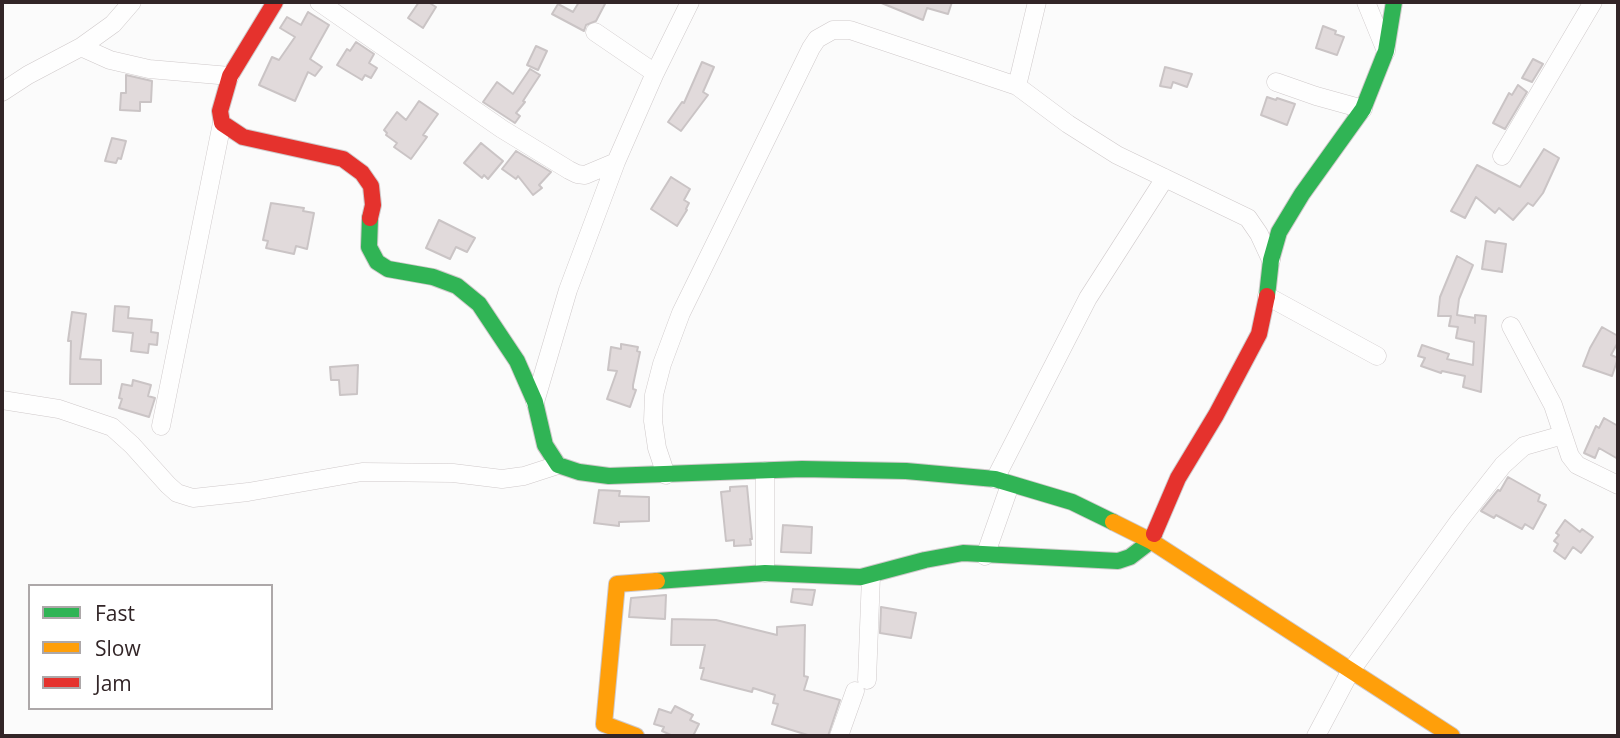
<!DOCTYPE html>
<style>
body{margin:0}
#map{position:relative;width:1620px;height:738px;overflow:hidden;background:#fbfbfb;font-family:"Open Sans",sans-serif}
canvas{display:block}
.frame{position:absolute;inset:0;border:4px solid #322527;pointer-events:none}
.legend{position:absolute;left:28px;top:584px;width:245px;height:126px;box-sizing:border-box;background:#fff;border:2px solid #ada8a9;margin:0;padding:9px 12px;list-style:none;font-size:21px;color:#322527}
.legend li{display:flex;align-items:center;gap:14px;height:35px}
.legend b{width:35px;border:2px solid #ada8a9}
</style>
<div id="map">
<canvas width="1620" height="738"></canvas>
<div class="frame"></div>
<ul class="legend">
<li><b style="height:9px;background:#30b455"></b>Fast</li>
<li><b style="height:9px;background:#ff9f0a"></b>Slow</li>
<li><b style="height:9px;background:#e5322d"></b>Jam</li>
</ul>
</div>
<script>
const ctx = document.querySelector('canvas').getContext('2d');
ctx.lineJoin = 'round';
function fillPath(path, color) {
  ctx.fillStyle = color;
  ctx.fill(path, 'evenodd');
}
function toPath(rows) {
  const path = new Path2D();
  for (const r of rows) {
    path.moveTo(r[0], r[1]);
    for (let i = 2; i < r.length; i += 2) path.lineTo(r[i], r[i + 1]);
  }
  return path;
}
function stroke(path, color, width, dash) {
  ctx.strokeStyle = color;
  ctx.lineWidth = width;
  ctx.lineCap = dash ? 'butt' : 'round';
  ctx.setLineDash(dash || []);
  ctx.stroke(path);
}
const building = toPath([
 [419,2,428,2,436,7,423,28,408,18,419,2],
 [579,2,606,2,596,21,586,25,584,31,552,14,558,4,573,12,579,2],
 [879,2,952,2,948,14,927,8,923,20,879,2],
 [308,12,329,25,310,59,322,67,315,76,308,72,295,101,259,85,272,57,279,60,295,37,280,28,287,17,301,25,308,12],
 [1323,26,1336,31,1335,34,1344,37,1337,55,1316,48,1323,26],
 [356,42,374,54,369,63,377,68,371,78,365,75,362,80,337,65,347,49,350,51,356,42],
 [536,46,547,51,538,70,527,65,536,46],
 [1533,59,1543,64,1532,82,1522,78,1533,59],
 [702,62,714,67,703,92,708,95,681,131,668,122,682,102,684,103,702,62],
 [1165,67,1192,74,1187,87,1173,82,1171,88,1160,86,1165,67],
 [530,69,540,75,523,101,525,102,516,113,520,116,515,123,483,102,497,82,513,94,530,69],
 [126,75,152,81,151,102,140,102,140,111,120,110,121,93,126,93,126,75],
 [1518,85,1527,92,1505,129,1493,123,1509,93,1512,95,1518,85],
 [1267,97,1276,100,1277,98,1295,104,1287,125,1261,115,1267,97],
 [419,101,438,114,423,135,427,137,411,159,394,147,397,143,386,135,387,133,384,130,397,112,406,120,419,101],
 [112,138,126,141,121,159,118,158,116,163,105,161,112,138],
 [481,143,503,161,488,179,484,175,482,178,464,163,481,143],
 [1544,149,1559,158,1543,193,1533,206,1528,203,1513,220,1499,208,1495,213,1476,197,1465,218,1451,211,1477,165,1520,187,1544,149],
 [516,151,551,172,539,185,542,188,533,195,518,176,516,179,502,169,516,151],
 [671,177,690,189,684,200,689,203,686,209,687,210,677,226,651,209,671,177],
 [271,203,304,208,303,211,314,213,307,249,296,246,294,254,266,248,268,241,263,240,271,203],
 [439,220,475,238,467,252,456,247,450,259,426,248,439,220],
 [1486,241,1506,244,1502,272,1482,269,1486,241],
 [1457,256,1473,265,1459,299,1457,315,1475,318,1475,323,1475,315,1486,316,1481,392,1463,387,1465,376,1442,371,1441,373,1421,366,1425,358,1418,356,1422,345,1449,354,1447,359,1473,365,1474,342,1456,338,1458,327,1449,326,1451,316,1438,316,1440,297,1457,256],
 [115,306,129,307,128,318,152,320,151,332,158,333,157,345,149,344,148,353,131,351,133,333,113,331,115,306],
 [72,312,86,314,80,359,101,360,101,384,70,384,71,341,68,341,72,312],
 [1602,327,1618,336,1618,342,1611,355,1618,358,1612,376,1583,366,1590,348,1602,327],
 [621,344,638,347,637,351,640,352,633,385,633,389,636,390,630,407,607,399,617,371,608,370,611,347,621,349,621,344],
 [358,365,357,394,340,395,339,380,331,380,330,367,358,365],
 [133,380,151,385,148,396,155,398,149,417,119,408,122,399,119,398,122,384,132,386,133,380],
 [1604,418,1618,426,1618,459,1599,448,1595,458,1584,453,1596,426,1599,428,1604,418],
 [1508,477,1540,495,1538,501,1546,505,1533,529,1525,524,1522,529,1496,515,1494,518,1481,511,1498,490,1500,491,1508,477],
 [747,486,752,539,750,539,751,545,734,546,734,540,726,541,721,492,730,491,730,487,747,486],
 [599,490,620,491,619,496,649,497,649,521,619,522,619,526,594,523,599,490],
 [1565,520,1580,532,1582,529,1593,537,1581,553,1573,547,1565,559,1554,551,1558,544,1554,541,1559,535,1556,533,1565,520],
 [783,525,812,527,811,553,781,552,783,525],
 [793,589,815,590,812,605,791,602,793,589],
 [666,595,665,619,629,617,631,598,666,595],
 [881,607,916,613,911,638,880,633,881,607],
 [672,619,716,620,777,635,777,627,805,625,804,676,808,677,804,690,840,700,828,736,811,736,772,724,778,704,773,703,775,695,753,688,752,692,701,679,704,668,700,668,705,645,671,645,672,619],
 [675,706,693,715,690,720,699,724,693,736,673,736,662,731,664,727,654,724,659,709,671,713,675,706]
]);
const street = toPath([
 [319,2,502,129,569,170,577,174,585,175,616,162],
 [1366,2,1386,51],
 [595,32,655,73],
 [81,47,110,60,149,69,230,76],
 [1276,82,1316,96,1363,109],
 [1017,86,1037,2],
 [2,92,28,75,81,47,113,24,132,2],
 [1502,156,1593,2],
 [1267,296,1377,356],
 [1511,326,1553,405,1570,456,1577,465,1618,485],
 [2,400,59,409,112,427,132,445,168,485,177,493,193,498,248,492,362,472,453,473,502,479,524,476,558,465],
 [535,402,568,290,616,162,655,73,690,2],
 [161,426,222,123],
 [666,475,657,448,653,421,654,395,662,364,681,313,811,48,817,39,833,30,850,30,1017,86,1068,124,1117,155,1248,218,1259,234,1271,260],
 [995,479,1088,298,1165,178],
 [985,556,1010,485],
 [765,573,765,471],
 [867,680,871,576],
 [839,736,855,691],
 [1316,736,1350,672,1459,521,1503,465,1524,446,1563,435]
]);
const fast = toPath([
 [370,218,369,247,377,262,388,269,433,277,457,286,479,304,517,361,535,402,545,445,558,465,579,472,609,476,802,469,906,471,995,479,1072,502,1113,522],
 [1267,296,1271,260,1279,232,1302,194,1363,109,1386,51,1394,2],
 [657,581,765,573,861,577,925,560,963,553,1118,561,1130,557,1151,541,1154,534]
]);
const slow = toPath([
 [1113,522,1151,541,1452,736],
 [636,736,604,724,617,584,657,581]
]);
const jam = toPath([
 [275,2,230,76,220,111,222,123,243,137,343,159,362,173,371,186,373,205,370,218],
 [1154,534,1178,478,1216,415,1259,334,1267,296]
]);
fillPath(building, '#e1dadb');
stroke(building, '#cac4c5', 2);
stroke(street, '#cfc9ca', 19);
stroke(fast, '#cfc9ca', 18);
stroke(slow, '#cfc9ca', 18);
stroke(jam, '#cfc9ca', 18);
stroke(street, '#fefefe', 18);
stroke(fast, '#30b455', 16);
stroke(slow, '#ff9f0a', 16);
stroke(jam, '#e5322d', 16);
</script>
